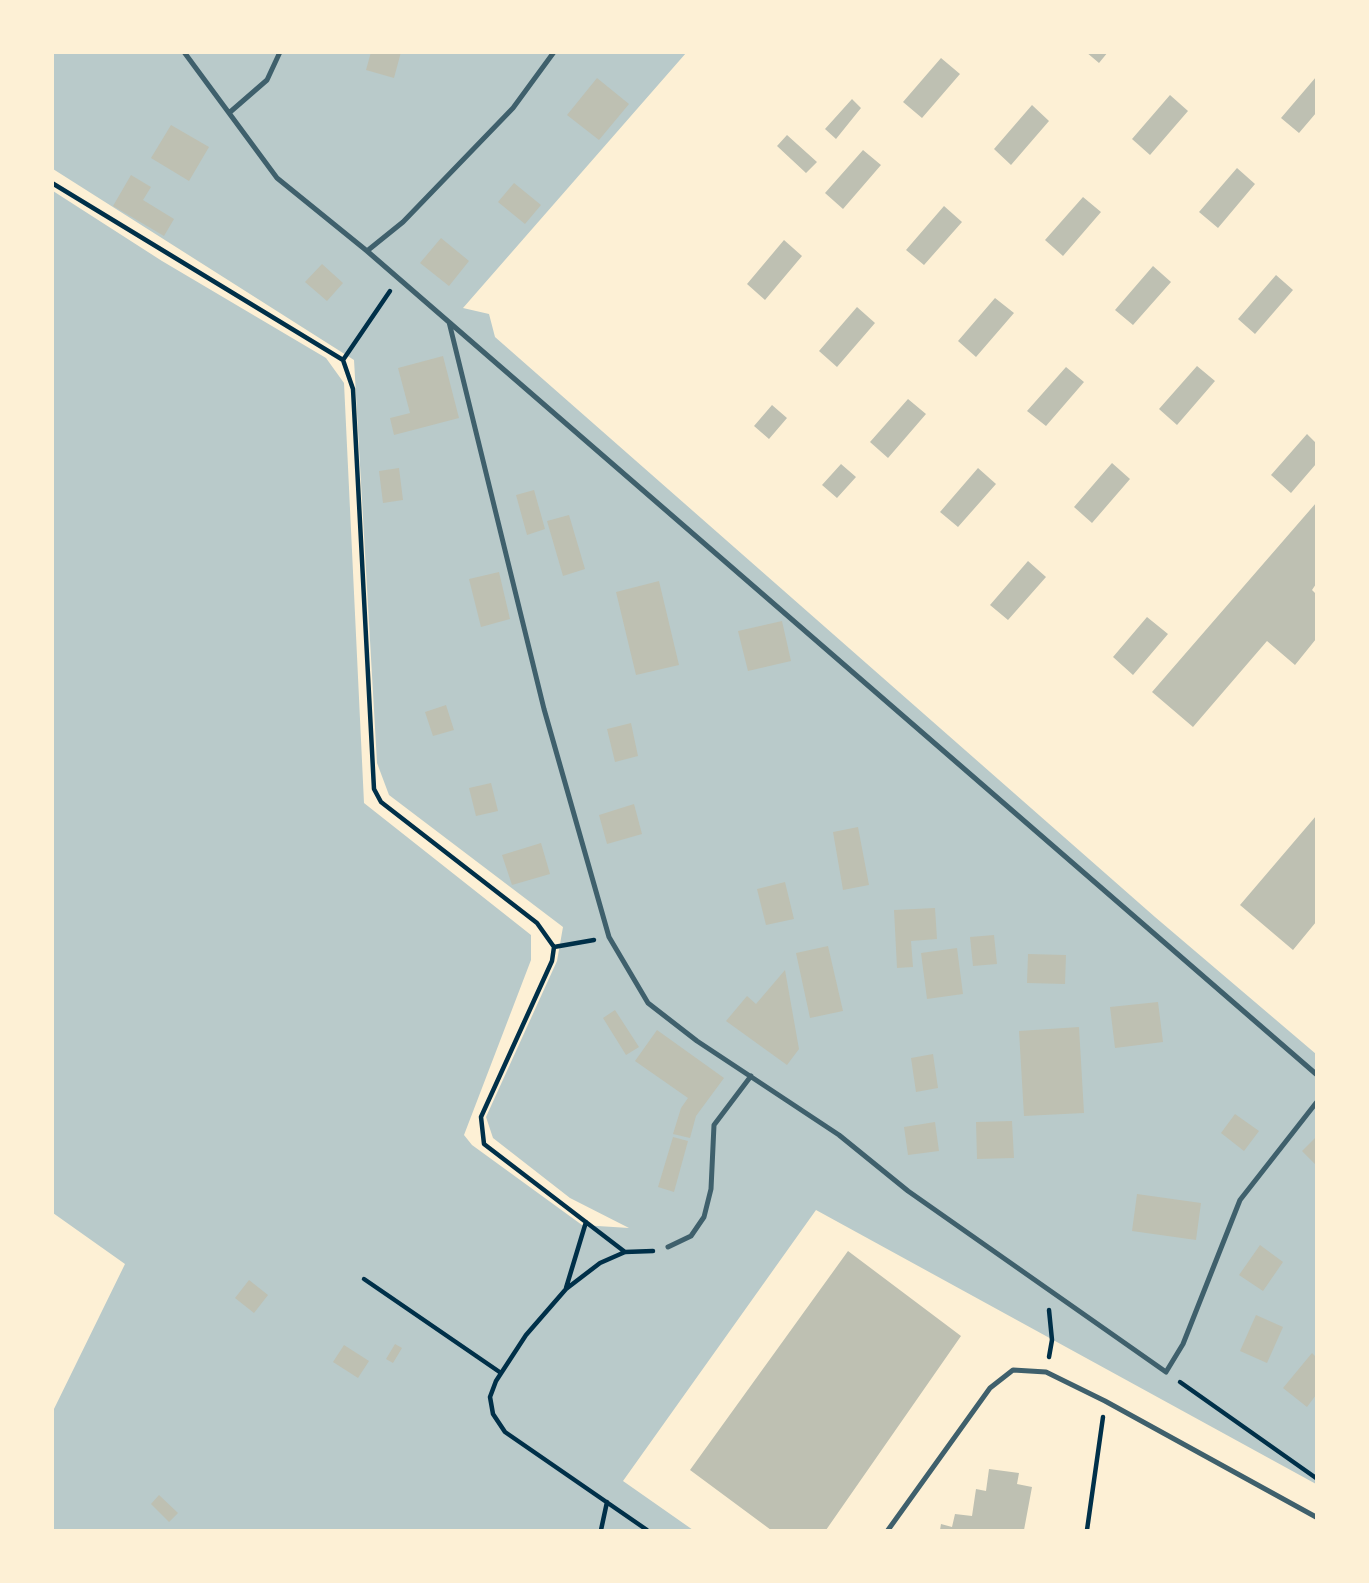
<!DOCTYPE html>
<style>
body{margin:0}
#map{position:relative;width:1369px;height:1583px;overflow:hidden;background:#fdf0d5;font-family:Mulish,sans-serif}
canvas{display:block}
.frame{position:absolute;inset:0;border:54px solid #fdf0d5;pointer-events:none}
</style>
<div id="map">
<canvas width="1369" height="1583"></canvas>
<div class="frame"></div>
</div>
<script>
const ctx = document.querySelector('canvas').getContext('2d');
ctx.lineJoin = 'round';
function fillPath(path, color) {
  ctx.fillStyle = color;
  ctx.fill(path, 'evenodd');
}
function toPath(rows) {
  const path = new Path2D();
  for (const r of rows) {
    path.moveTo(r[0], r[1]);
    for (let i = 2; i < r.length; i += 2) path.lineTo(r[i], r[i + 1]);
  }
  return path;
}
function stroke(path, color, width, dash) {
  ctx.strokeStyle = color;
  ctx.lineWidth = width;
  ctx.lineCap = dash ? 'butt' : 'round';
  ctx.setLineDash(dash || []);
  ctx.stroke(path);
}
const green = toPath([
 [53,53,686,53,463,308,489,314,495,337,1155,917,1316,1054,1316,1484,816,1210,623,1481,693,1530,53,1530,52,1413,125,1264,53,1213,53,191,162,261,326,358,344,383,364,803,531,935,531,960,464,1135,472,1145,582,1225,629,1228,570,1198,493,1138,486,1117,557,961,563,927,389,795,377,763,354,360,53,169]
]);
const building = toPath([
 [371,52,401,52,394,78,366,70],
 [1086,52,1108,52,1099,63],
 [941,58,960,74,922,118,903,102],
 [1316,77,1316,113,1299,133,1281,118],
 [597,78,629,104,599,140,567,115],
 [1170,95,1188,111,1150,155,1132,139],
 [852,99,861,108,836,139,825,129],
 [1032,105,1049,121,1011,165,994,149],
 [171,125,209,147,189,181,151,158],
 [787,135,817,162,806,173,777,146],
 [863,150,881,165,843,209,825,193],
 [1237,168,1255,184,1218,228,1199,212],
 [131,175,151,187,143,200,174,219,164,236,113,206],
 [514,183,541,205,525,224,498,202],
 [1083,197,1101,212,1063,256,1045,240],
 [944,206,962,222,924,265,906,250],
 [441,238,469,261,449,286,420,263],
 [784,240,802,256,765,300,747,284],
 [322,264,343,283,327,301,305,282],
 [1153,266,1171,282,1133,325,1115,310],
 [1276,275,1293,290,1255,334,1238,319],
 [995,298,1014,313,976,357,958,341],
 [857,307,875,323,837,367,819,351],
 [443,356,459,418,394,435,390,418,410,413,398,368],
 [1197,366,1215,381,1177,425,1159,409],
 [1066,367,1084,382,1046,426,1027,411],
 [908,399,926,414,888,458,870,442],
 [772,405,787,418,769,439,754,426],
 [1307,434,1316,443,1316,464,1291,493,1271,475],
 [1112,463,1130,479,1092,523,1074,507],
 [841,464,856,477,837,498,822,485],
 [399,468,403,500,383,503,379,471],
 [978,468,996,484,958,527,940,512],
 [534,490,545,529,527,535,516,495],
 [1316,503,1316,584,1312,590,1316,594,1316,639,1295,665,1267,641,1193,727,1152,692],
 [569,515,585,569,563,576,547,521],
 [1028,561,1046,577,1008,620,990,605],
 [499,572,510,619,481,627,469,579],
 [659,581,679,665,636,675,616,592],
 [1147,617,1168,634,1133,675,1113,657],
 [782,621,791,661,748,671,738,631],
 [446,705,454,730,433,736,425,712],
 [631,723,638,756,615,762,607,729],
 [491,783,498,811,476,816,469,788],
 [634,804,642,834,607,844,599,815],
 [1316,816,1316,922,1293,950,1240,905],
 [858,827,869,885,843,890,833,832],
 [541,843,550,874,512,885,502,855],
 [785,882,794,919,766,925,757,889],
 [935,908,937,939,911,941,913,967,897,968,894,910],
 [994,935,997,964,973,966,970,937],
 [828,946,843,1011,810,1018,796,953],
 [957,948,963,994,927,999,921,953],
 [1028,954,1066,955,1065,984,1027,983],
 [785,970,799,1049,787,1065,726,1021,747,996,756,1004],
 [1158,1002,1163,1042,1115,1048,1110,1007],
 [615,1010,639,1047,626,1055,603,1018],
 [1079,1027,1084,1113,1024,1116,1019,1031],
 [657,1030,724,1078,696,1116,690,1138,673,1134,681,1108,688,1098,635,1061],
 [933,1054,938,1088,916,1092,911,1058],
 [1235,1114,1259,1131,1244,1151,1221,1133],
 [1012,1121,1014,1158,977,1159,976,1122],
 [935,1122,939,1151,908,1155,904,1127],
 [673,1137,688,1141,674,1192,658,1187],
 [1316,1137,1316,1165,1302,1151],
 [1137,1194,1201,1203,1196,1240,1132,1231],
 [1260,1245,1283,1262,1263,1291,1239,1275],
 [848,1251,961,1336,826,1530,771,1530,690,1470],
 [249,1280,268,1295,254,1313,235,1298],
 [1256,1315,1283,1327,1267,1363,1240,1351],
 [395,1344,402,1348,393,1363,386,1359],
 [344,1345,369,1361,358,1378,333,1362],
 [1312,1353,1316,1357,1316,1395,1307,1407,1283,1388],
 [989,1469,1019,1473,1017,1484,1032,1487,1024,1530,940,1530,941,1524,952,1527,955,1514,972,1516,976,1489,986,1491],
 [159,1495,178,1513,169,1522,151,1504]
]);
const path = toPath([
 [52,183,343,360,353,389,374,789,381,802,537,923,554,947,552,961,481,1117,484,1144,625,1252],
 [343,360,390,291],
 [554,947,594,940],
 [364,1279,501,1373],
 [566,1288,586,1222],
 [1049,1357,1052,1340,1049,1310],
 [1180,1382,1316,1478],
 [601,1530,607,1502],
 [647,1530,505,1432,493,1414,490,1397,496,1381,526,1335,566,1289,600,1263,625,1252,653,1251],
 [1087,1530,1103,1417]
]);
const service = toPath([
 [184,52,277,178,367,251,1316,1074],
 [229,113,267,80,280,52],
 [367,251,403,222,513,108,554,52],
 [449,322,544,709,609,937,648,1003,697,1041,839,1135,908,1191,1166,1372,1183,1344,1240,1200,1316,1103],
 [668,1247,691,1236,704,1217,711,1189,714,1125,751,1076],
 [888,1530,990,1388,1013,1370,1046,1372,1105,1401,1316,1517]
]);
fillPath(green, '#b9caca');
fillPath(building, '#bec0b2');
stroke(path, '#003049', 4.5);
stroke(service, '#3f606c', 5);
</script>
